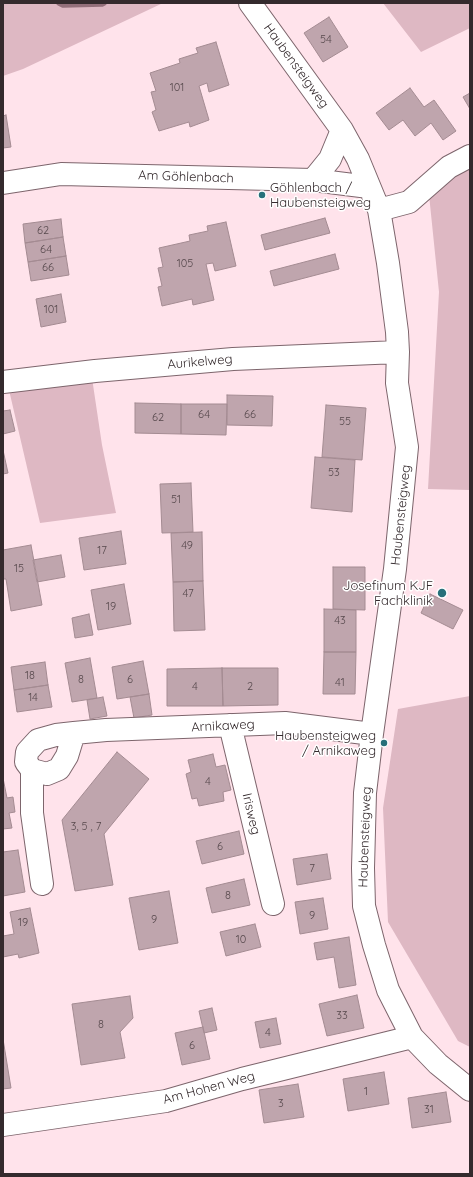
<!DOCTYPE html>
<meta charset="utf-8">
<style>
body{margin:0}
#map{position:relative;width:473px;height:1177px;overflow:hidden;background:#ffe3eb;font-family:Quicksand,sans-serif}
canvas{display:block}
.frame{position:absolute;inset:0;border:4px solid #342a2d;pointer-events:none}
</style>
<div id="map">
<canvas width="473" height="1177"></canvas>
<div class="frame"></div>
</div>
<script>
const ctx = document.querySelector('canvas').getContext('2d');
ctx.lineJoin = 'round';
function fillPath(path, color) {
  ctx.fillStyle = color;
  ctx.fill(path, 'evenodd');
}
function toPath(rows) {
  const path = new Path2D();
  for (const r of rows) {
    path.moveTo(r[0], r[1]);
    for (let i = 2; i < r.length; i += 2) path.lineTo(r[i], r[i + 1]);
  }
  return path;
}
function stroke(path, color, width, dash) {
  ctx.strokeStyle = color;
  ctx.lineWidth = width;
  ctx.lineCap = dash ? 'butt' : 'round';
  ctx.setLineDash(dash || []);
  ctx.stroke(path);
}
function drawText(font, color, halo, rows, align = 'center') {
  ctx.font = font + ' Quicksand,sans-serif';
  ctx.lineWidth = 3;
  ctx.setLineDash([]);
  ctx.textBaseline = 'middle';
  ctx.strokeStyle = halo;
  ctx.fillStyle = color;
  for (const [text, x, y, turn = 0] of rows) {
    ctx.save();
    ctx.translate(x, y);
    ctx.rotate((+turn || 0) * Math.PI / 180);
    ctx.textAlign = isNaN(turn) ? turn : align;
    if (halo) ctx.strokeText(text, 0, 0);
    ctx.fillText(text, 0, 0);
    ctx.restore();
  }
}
const green = toPath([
 [3,3,163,3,23,69,3,76],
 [383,3,470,3,470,28,421,52],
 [470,163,470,490,428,489,439,292,428,185],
 [92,378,102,445,116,513,40,523,9,390],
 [470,696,470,1047,458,1041,388,922,383,808,398,709]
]);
const stream = toPath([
 [59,3,63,5,102,4,104,3]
]);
const building = toPath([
 [329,17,348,47,323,62,304,33,329,17],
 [216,42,229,85,209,92,207,83,199,86,209,120,190,127,189,122,159,131,152,112,156,110,151,92,156,91,150,73,180,63,179,59,198,53,196,48,216,42],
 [410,88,424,107,434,100,456,131,443,140,431,123,415,136,403,120,389,130,376,113,410,88],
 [470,93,470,109,463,97,470,93],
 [6,115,11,147,3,148,3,116,6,115],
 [325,218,330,233,265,250,261,235,325,218],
 [61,219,63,237,25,243,23,224,61,219],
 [226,222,236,266,215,271,213,263,206,264,214,300,193,305,192,299,162,306,158,287,162,286,158,268,163,267,159,248,190,241,189,235,208,231,207,226,226,222],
 [63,237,66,256,28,262,25,243,63,237],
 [335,254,339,269,274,286,270,271,335,254],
 [66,256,69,275,31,281,28,262,66,256],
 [61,294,66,322,41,327,36,299,61,294],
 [227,395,273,396,272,426,227,425,227,395],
 [135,403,181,404,181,434,135,433,135,403],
 [181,404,227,404,226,435,181,434,181,404],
 [326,405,366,408,362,460,322,457,326,405],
 [10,410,15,431,3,434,3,411,10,410],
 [3,450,8,473,3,474,3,450],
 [315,457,355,460,352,512,311,508,315,457],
 [191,483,193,532,162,533,160,484,191,483],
 [121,531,126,564,84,570,79,538,121,531],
 [202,532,203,581,173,582,171,533,202,532],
 [31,545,42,605,11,611,6,579,3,579,3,550,31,545],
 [61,555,65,577,37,582,33,560,61,555],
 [333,567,365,567,365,610,333,609,333,567],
 [203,581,205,630,174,631,173,582,203,581],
 [124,584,131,624,98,630,91,590,124,584],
 [430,594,463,610,453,629,421,613,430,594],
 [324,609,356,610,356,652,324,652,324,609],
 [89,614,93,635,75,638,72,618,89,614],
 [324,652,356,652,355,694,323,694,324,652],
 [90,658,97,698,72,702,65,663,90,658],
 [143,661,149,694,117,699,112,667,143,661],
 [45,662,48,685,14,690,11,667,45,662],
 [222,668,278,668,278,705,223,706,222,668],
 [222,668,223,706,167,706,167,669,222,668],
 [48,685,52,707,17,712,14,690,48,685],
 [149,694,152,715,134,718,130,697,149,694],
 [103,697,107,716,90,719,87,700,103,697],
 [117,752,149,779,104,834,113,885,75,891,62,820,117,752],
 [213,754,216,767,225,765,231,790,223,792,224,801,199,806,197,798,192,799,186,774,191,772,188,760,213,754],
 [3,778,7,798,13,797,15,812,9,813,12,828,3,829,3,778],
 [239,831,244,854,202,864,196,841,239,831],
 [18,850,25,892,3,896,3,852,18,850],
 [327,854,331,879,297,885,293,859,327,854],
 [244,879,250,905,212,913,206,888,244,879],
 [169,891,178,943,139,950,129,898,169,891],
 [323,898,328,929,300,934,295,902,323,898],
 [30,908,39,953,19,958,18,954,3,957,3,936,14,934,10,912,30,908],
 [255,924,261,947,226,956,220,932,255,924],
 [349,937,356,985,339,988,334,957,317,960,314,943,349,937],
 [357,995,364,1028,327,1036,319,1004,357,995],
 [130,996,133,1018,120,1032,125,1058,81,1065,72,1004,130,996],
 [212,1008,217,1030,204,1033,199,1011,212,1008],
 [276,1018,281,1044,260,1048,255,1022,276,1018],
 [203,1027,210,1059,182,1065,175,1033,203,1027],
 [3,1039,11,1088,3,1089,3,1039],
 [384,1072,389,1104,348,1111,343,1079,384,1072],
 [298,1084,304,1117,264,1123,259,1090,298,1084],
 [446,1092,451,1122,412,1128,408,1098,446,1092]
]);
const minor = toPath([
 [250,3,342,130,358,159,379,210,388,263,397,332,398,352,397,383,407,447,395,569,372,734,365,793,363,868,364,906,374,945,388,990,412,1037,438,1064,470,1090],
 [313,180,330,159,342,130],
 [3,183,61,174,313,180,369,187],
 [379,210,409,202,449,167,470,156],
 [3,382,95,371,233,359,398,352],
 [230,725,273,904],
 [74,733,67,756,59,769,47,774,32,770,26,762,27,752,38,740,56,735,74,733,106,730,285,723,372,734],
 [32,770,32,813,42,884],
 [3,1125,166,1101,242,1079,412,1037]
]);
const markers = [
 [262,195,4,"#27707a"],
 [442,593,5,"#27707a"],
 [384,743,4,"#27707a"]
];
const numberNames = [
 ["54",326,40],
 ["101",177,88],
 ["62",43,231],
 ["64",46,250],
 ["105",185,264],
 ["66",48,268],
 ["101",51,310],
 ["64",204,415],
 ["66",250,415],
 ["62",158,418],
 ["55",345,422],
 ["53",334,473],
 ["51",176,500],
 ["49",187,546],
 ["17",102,551],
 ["15",19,569],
 ["47",188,594],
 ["19",111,607],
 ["43",340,621],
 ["18",30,676],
 ["8",81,680],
 ["6",130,680],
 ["41",340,683],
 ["4",195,687],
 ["2",250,687],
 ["14",33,698],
 ["4",208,782],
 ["3, 5 , 7",86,827],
 ["6",220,847],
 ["7",312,869],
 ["8",228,896],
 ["9",312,916],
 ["9",154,920],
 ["19",23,923],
 ["10",241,940],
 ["33",342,1016],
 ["8",101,1025],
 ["4",268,1033],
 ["6",192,1046],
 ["1",366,1092],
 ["3",281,1104],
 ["31",429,1110]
];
const streetNames = [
 ["Haubensteigweg",296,66,54],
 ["Am Göhlenbach",186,177,2],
 ["Aurikelweg",200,362,-5],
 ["Haubensteigweg",401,515,-84],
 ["Arnikaweg",223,726,-3],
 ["Irisweg",251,814,77],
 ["Haubensteigweg",365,837,-88],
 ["Am Hohen Weg",209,1088,-15]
];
const poiNames = [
 ["Göhlenbach /",270,188,"left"],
 ["Haubensteigweg",270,203,"left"],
 ["Josefinum KJF",433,586],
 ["Fachklinik",433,601],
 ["Haubensteigweg",376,736],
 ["/ Arnikaweg",376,751]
];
fillPath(green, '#deb8c3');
stroke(stream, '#936f7a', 5.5);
fillPath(building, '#bfa5ad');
stroke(building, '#a48b92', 1);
stroke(minor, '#7d656c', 24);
stroke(minor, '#fff', 22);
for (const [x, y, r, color] of markers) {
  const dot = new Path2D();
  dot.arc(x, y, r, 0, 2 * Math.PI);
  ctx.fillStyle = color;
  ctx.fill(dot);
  stroke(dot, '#fff', 1.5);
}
drawText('11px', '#57494d', null, numberNames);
drawText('13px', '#342a2d', '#fff', streetNames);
drawText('13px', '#342a2d', '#fff', poiNames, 'right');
</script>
